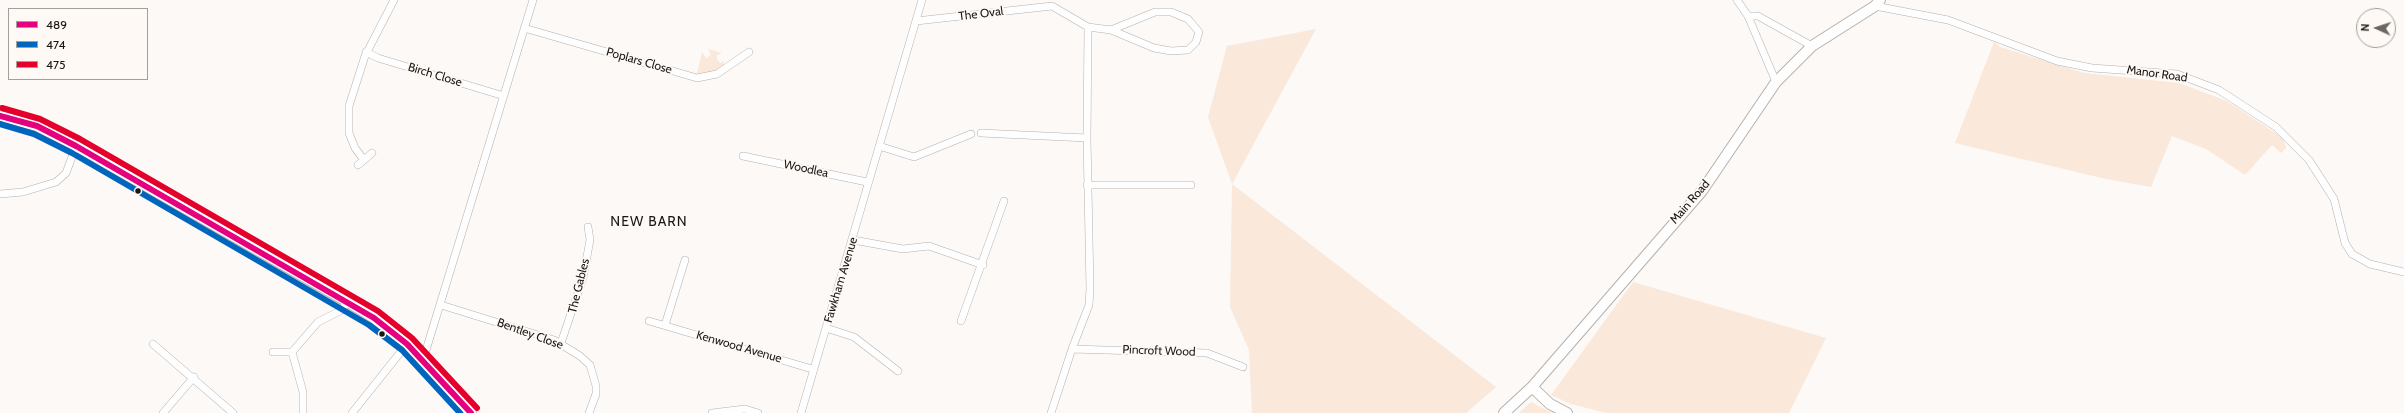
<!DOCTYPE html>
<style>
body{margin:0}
#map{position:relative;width:2404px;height:413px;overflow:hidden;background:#fcf9f7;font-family:Cabin,sans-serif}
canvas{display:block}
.legend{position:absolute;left:8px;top:8px;width:140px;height:72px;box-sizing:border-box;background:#fef9f5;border:1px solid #a39f9b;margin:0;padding:5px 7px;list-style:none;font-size:12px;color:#1b1714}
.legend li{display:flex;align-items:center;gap:8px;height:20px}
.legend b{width:20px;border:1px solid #a39f9b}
.north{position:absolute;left:2356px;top:8px;width:40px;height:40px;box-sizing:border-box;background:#fef9f5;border:1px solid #a39f9b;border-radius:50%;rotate:273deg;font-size:11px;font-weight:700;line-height:16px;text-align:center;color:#1b1714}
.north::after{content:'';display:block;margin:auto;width:14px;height:18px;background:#6a6663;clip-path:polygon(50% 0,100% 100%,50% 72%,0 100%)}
</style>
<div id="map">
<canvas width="2404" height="413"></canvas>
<ul class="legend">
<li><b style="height:5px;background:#e5007d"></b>489</li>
<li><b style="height:5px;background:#0065bd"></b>474</li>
<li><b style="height:5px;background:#e4002b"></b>475</li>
</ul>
<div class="north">N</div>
</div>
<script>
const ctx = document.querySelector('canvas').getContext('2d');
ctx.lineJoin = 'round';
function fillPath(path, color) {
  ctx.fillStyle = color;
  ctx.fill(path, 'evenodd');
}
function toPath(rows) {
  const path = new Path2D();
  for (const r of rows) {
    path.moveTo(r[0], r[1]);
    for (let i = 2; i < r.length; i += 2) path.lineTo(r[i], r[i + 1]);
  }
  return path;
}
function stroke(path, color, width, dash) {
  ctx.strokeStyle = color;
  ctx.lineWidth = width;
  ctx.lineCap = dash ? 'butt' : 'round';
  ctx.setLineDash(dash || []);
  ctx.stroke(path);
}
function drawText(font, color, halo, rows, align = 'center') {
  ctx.font = font + ' Cabin,sans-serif';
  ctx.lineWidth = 4;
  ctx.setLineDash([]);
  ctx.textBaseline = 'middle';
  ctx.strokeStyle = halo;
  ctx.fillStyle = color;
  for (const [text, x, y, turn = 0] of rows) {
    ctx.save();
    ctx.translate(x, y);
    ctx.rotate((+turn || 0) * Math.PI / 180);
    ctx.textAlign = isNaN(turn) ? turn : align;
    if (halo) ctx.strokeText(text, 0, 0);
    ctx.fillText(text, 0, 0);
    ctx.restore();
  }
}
const green = toPath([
 [1316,29,1232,184,1496,387,1466,413,1252,413,1249,350,1230,307,1232,184,1208,117,1227,46],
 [1994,42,2000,47,2084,73,2179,83,2227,101,2283,138,2286,148,2281,153,2272,145,2245,175,2206,149,2172,136,2151,187,2106,179,1955,143],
 [708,49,722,53,717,55,717,59,720,63,724,61,724,65,715,72,697,74,702,52,706,58,711,55],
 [1633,282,1826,338,1789,413,1606,413,1571,404,1551,395],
 [1531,402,1548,411,1552,413,1519,413]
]);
const street = toPath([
 [1737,0,1748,16,1758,16,1812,46],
 [1875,6,1948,20,2057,61,2092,68,2177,74,2219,90,2276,127,2309,160,2334,199,2345,243,2352,254,2370,264,2404,272],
 [1748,16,1776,82],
 [916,21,1052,6,1088,27,1111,30,1155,12,1171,12,1188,19,1199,32,1196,42,1188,50,1171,51,1154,48,1111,30],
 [524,28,697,78,717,74,749,52],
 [366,52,378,58,504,96],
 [981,133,1087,138],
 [879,146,914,157,971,134],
 [743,156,867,182],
 [364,160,355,148,349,133,349,106,365,56,394,0],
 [358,165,372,153],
 [1087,185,1191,185],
 [0,194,23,192,56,182,66,173,76,146],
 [853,240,903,249,929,246,983,265],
 [441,305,554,340,580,356,590,365,596,386,596,394,589,413],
 [649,321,812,369],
 [961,321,1004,201],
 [665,325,685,260],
 [826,328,854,337,898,371],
 [561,343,583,278,590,240,588,227],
 [153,344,233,413],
 [1072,349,1207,353,1243,367],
 [273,352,292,352,318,322,340,311,348,302],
 [292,352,303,392,303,413],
 [423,360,533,0],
 [163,413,194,377],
 [352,413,407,344],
 [712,413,745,409,758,413],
 [801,413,922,0],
 [1051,413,1072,349,1089,305,1090,289,1087,138,1088,27]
]);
const secondary = toPath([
 [0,116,37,126,76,146,348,302,374,318,407,344,471,413],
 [1532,387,1550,404,1567,413],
 [1504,413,1532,387,1702,191,1776,82,1812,46,1875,6,1880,0]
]);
const bus1 = toPath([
 [0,116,37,126,76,146,374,318,407,344,471,413]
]);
const bus2 = toPath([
 [0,124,34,134,72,153,369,325,402,350,460,413]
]);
const bus3 = toPath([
 [2,108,40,119,80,139,378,311,412,338,477,408]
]);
const markers = [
 [138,191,3.5,"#1b1714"],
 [382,334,3.5,"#1b1714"]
];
const streetNames = [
 ["The Oval",981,14,-7],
 ["Poplars Close",639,61,16],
 ["Manor Road",2157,74,8],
 ["Birch Close",435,75,17],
 ["Woodlea",806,169,12],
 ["Main Road",1690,202,-49],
 ["Fawkham Avenue",841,280,-73],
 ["The Gables",579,286,-76],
 ["Bentley Close",530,334,20],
 ["Kenwood Avenue",739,347,16],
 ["Pincroft Wood",1159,351,2]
];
const quarterNames = [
 ["NEW BARN",649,222]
];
fillPath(green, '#fae8da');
stroke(street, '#b4b1ae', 8);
stroke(secondary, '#b4b1ae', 12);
stroke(street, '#fffefe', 7);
stroke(secondary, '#fffefe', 10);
stroke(bus1, '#e5007d', 6);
stroke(bus2, '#0065bd', 6);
stroke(bus3, '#e4002b', 6);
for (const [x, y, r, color] of markers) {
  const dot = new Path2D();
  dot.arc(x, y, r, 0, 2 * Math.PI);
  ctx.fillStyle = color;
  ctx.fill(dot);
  stroke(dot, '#fef9f5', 1.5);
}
drawText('12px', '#1b1714', '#fef9f5', streetNames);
ctx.letterSpacing = '1px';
drawText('14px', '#1b1714', '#fef9f5', quarterNames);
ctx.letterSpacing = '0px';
</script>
